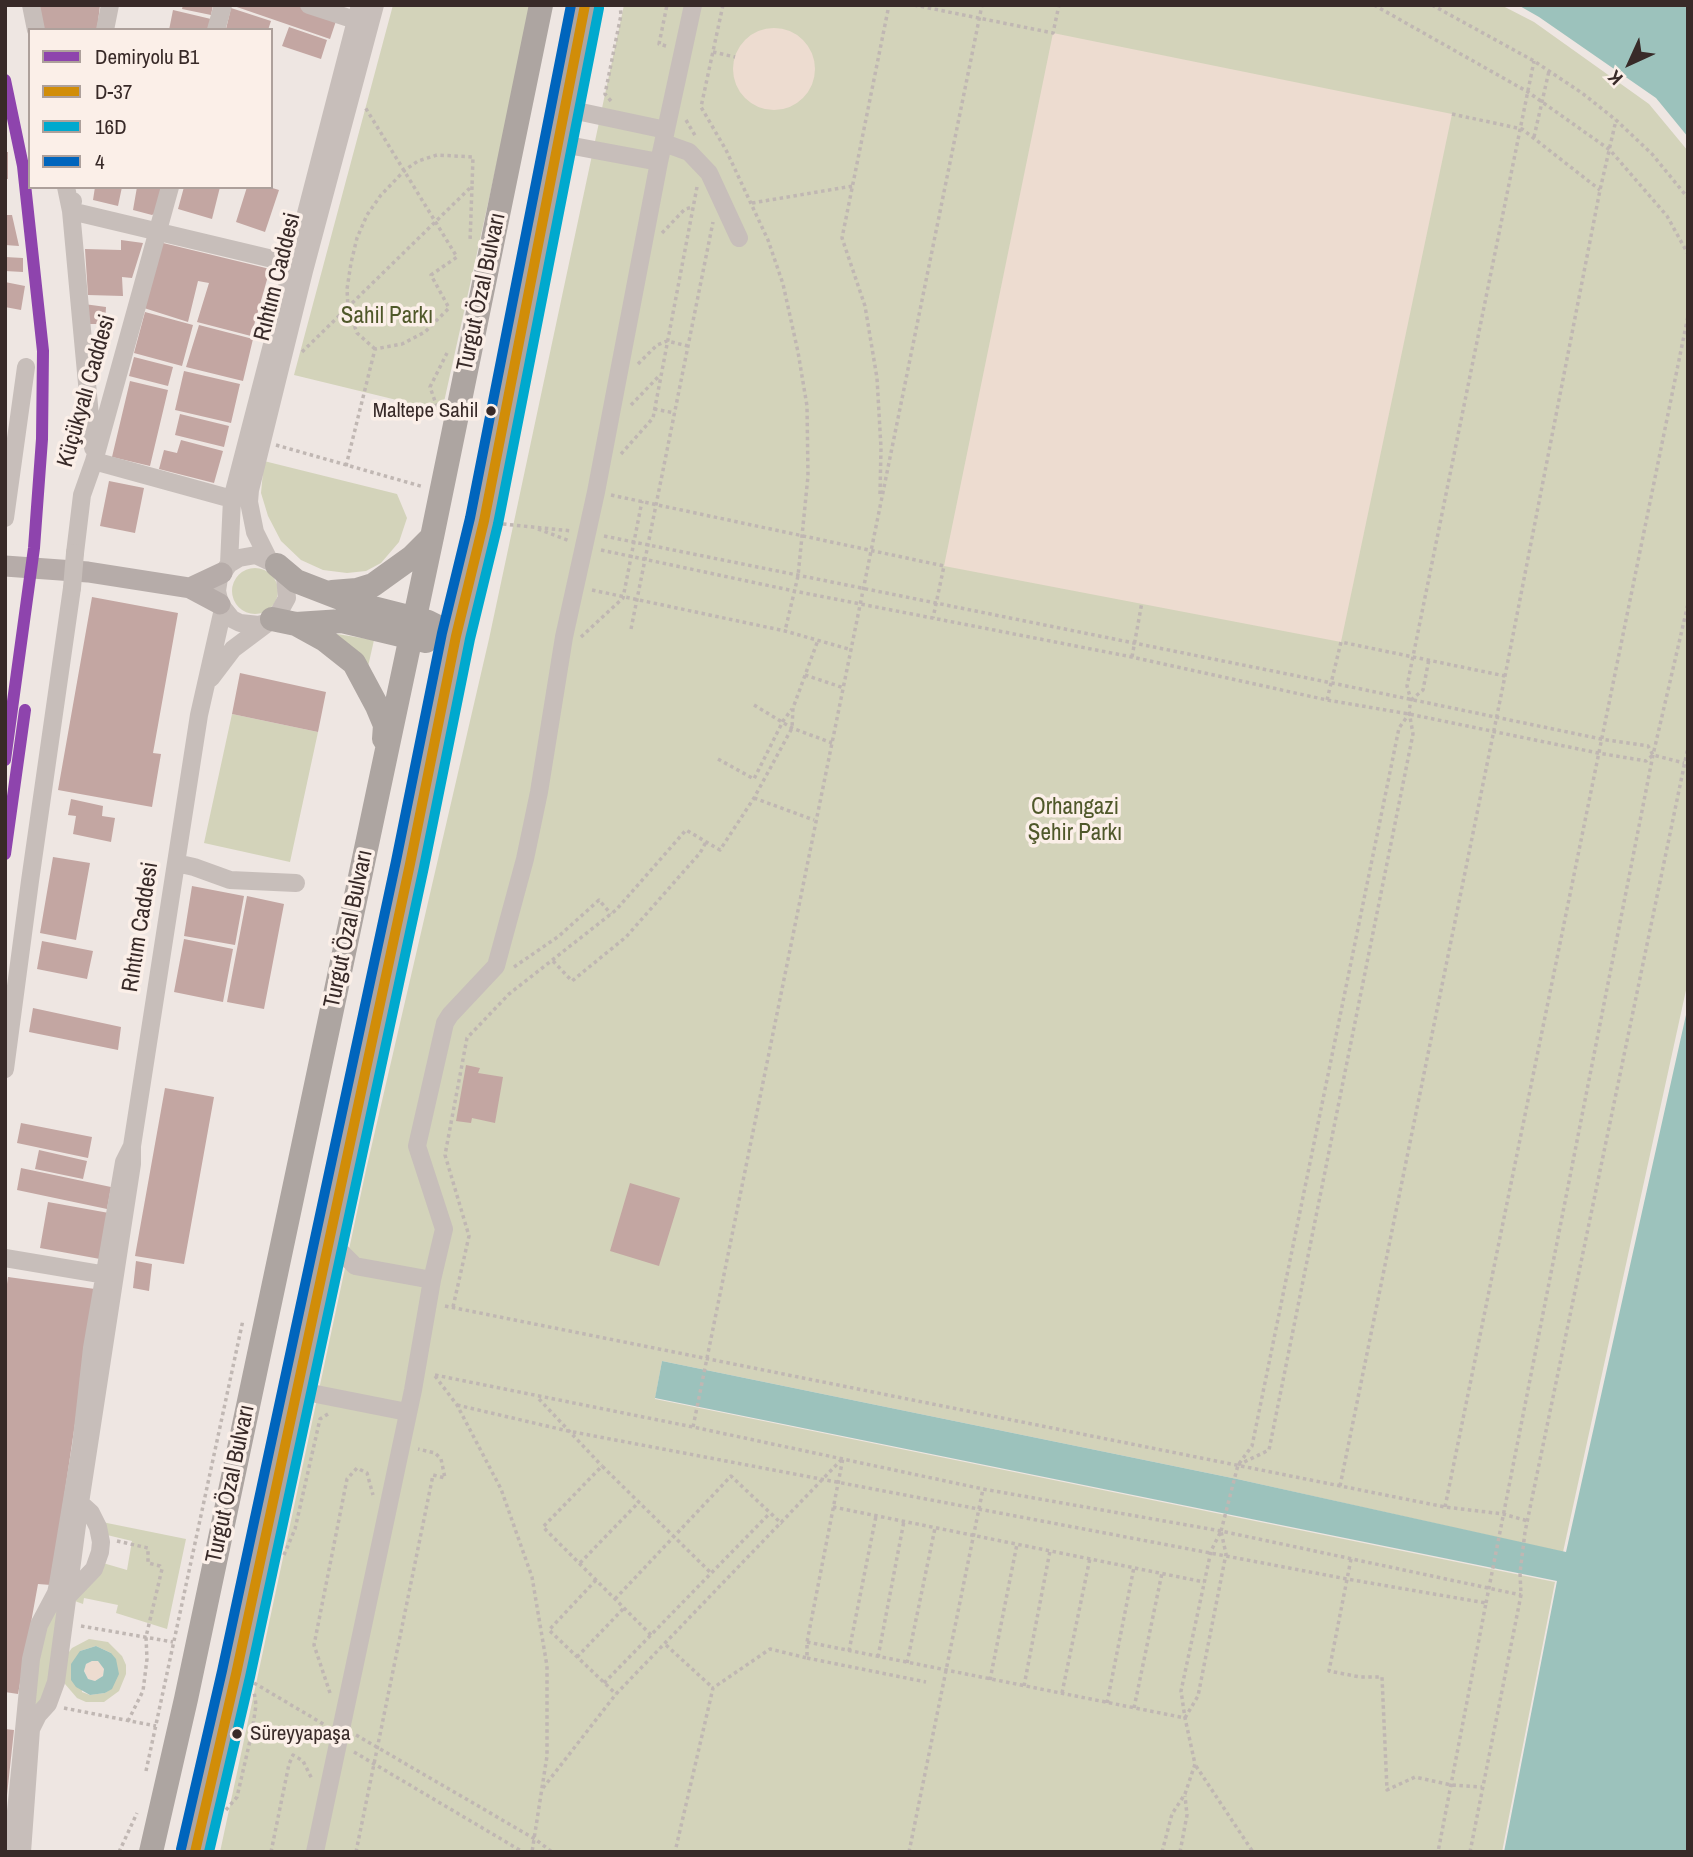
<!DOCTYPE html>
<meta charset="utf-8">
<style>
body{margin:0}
#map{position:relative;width:1693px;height:1857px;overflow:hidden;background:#eee6e2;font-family:"Archivo Narrow",sans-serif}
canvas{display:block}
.frame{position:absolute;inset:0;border:7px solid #382a28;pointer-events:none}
.legend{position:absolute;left:28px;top:28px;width:245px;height:161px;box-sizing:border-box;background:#fbefe8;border:2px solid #ada09b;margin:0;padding:9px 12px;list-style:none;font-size:21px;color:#382a28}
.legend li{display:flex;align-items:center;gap:14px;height:35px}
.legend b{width:35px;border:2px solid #ada09b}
.north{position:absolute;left:1595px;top:28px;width:70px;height:70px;-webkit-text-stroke:5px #fbefe8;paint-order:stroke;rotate:225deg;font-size:19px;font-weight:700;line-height:28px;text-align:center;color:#382a28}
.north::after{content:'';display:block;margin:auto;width:24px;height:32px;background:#382a28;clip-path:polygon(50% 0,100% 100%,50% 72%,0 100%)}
</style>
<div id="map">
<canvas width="1693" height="1857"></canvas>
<div class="frame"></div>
<ul class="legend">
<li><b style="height:9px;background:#8e44ad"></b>Demiryolu B1</li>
<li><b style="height:9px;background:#d18d08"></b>D-37</li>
<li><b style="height:9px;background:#00a9ce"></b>16D</li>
<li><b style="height:9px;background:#0065bd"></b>4</li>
</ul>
<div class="north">K</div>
</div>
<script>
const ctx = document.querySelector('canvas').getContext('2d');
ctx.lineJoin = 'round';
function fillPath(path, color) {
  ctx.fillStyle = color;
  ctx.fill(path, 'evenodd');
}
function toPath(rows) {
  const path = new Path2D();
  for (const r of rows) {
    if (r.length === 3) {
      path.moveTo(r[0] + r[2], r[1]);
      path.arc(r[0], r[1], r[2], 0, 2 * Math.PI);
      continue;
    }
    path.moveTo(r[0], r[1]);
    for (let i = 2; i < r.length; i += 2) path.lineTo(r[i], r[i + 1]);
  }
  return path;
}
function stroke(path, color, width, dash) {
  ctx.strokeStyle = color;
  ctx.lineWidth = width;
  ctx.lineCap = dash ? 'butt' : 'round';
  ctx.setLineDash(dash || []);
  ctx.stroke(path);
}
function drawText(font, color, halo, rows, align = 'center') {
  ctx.font = font + ' "Archivo Narrow",sans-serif';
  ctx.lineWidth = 7;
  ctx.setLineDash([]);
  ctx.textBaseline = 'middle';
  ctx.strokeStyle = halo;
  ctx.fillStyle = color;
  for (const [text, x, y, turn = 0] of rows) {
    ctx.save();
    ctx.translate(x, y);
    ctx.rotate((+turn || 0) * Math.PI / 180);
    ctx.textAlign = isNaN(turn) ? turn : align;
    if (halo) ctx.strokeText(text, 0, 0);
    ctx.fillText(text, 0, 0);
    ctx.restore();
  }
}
const green = toPath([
 [393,5,532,5,442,411,294,375],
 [624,5,1501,5,1534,22,1649,104,1688,151,1688,981,1563,1552,1237,1479,662,1361,655,1399,1555,1582,1502,1852,220,1852,366,1170,489,639],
 [264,461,397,494,407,518,399,542,381,563,366,571,347,573,323,570,301,560,281,541,268,516,261,493],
 [255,591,23],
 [331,633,374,640,367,671],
 [232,714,318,732,290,862,204,843],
 [102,1522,186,1539,167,1629,116,1613,118,1605,84,1598,83,1604,72,1600,103,1563,127,1570,132,1541,107,1535],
 [58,1609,51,1685,42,1702,35,1705,36,1653,52,1611],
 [89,1639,108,1642,122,1656,126,1665,126,1674,119,1691,104,1702,86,1702,77,1698,65,1684,62,1675,66,1656,72,1648],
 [96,1646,111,1653,112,1688,105,1693,90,1695,82,1692,80,1651]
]);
const plaza = toPath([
 [774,69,41],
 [1053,33,1452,114,1341,642,944,566],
 [92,1661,98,1661,104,1669,103,1676,95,1681,88,1679,84,1670,86,1664]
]);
const water = toPath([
 [1518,5,1688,5,1688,137,1656,98,1539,17],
 [1688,1006,1688,1852,1504,1852,1557,1581,655,1398,662,1361,1237,1479,1566,1552],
 [96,1646,111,1653,116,1659,119,1674,112,1689,105,1693,90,1695,76,1687,71,1680,71,1664,80,1651],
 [92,1661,98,1661,104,1669,103,1676,95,1681,88,1679,84,1671,86,1664]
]);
const building = toPath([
 [38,5,100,5,97,30,44,30],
 [183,5,213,5,211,15,182,9],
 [231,5,295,5,337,18,330,39],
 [231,8,271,21,268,30,226,29],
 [173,10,211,19,208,30,169,30],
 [289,27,327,40,321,59,282,46],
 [5,152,8,152,8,179,5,179],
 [95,187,122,187,118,206,93,200],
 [137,187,165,187,159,210,152,215,133,210],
 [184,187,220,187,212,219,178,209],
 [247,187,269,187,279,190,265,232,236,222],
 [5,215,12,215,19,246,5,245],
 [121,240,143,243,132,278,122,277,123,296,88,295,85,249,121,250],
 [163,243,270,269,251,336,197,322,209,283,198,281,188,322,144,308],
 [5,257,23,258,23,272,5,271],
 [5,282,25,286,21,310,5,307],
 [84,304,106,307,105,324,86,324],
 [145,312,193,325,182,366,134,353],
 [199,325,253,339,243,381,186,367],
 [134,357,173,367,168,386,129,376],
 [184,371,240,384,231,423,175,410],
 [130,381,168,390,150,466,112,457],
 [180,414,229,426,224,447,175,435],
 [181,440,223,451,214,483,159,469,164,450,177,453],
 [109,481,144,488,135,533,100,526],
 [92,597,178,613,153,753,161,754,152,807,58,790],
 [240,673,326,692,318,732,232,714],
 [71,799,103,806,102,816,115,818,111,842,73,834,76,816,68,815],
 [53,857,90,863,76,940,40,933],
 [192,886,244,896,235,945,184,936],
 [247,896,284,904,264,1009,227,1002],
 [184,939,233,949,223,1002,174,992],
 [42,941,93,951,87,979,37,969],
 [33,1008,121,1027,118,1050,29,1032],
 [466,1065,480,1068,478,1073,503,1077,495,1123,472,1118,471,1123,456,1121],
 [165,1088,214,1097,184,1264,135,1256],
 [21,1123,92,1137,88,1158,17,1143],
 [39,1150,87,1161,83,1179,35,1169],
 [21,1168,111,1187,107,1209,17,1190],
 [630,1183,680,1198,659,1266,610,1251],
 [48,1202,109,1213,100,1259,40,1248],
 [136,1261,152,1264,149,1291,133,1288],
 [8,1277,95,1289,51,1585,38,1584,18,1694,5,1692,5,1298],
 [5,1729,14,1730,7,1795,5,1795]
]);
const path = toPath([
 [723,5,701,107,726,150,768,240,783,284,798,352,807,406,808,476,798,576,785,631],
 [914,5,1053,33,1059,5],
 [1374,5,1528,92,1610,150,1667,216,1688,254],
 [1432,5,1534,61,1582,93,1616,120,1652,154,1688,198],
 [666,46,659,44,667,5],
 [713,52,735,57],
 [611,101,605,94,621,15,620,5],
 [1452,114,1522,129,1600,190],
 [686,120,696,137],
 [1534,137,1549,71],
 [752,203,853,186],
 [662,233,685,209,693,207],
 [375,349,357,333,348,308,347,289,351,263,357,238,367,215,381,195,405,170,418,161,437,155,473,157,472,186],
 [302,352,472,186,470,242],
 [638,364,657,345,667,341,688,346],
 [631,405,660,375],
 [437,407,430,387,447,353],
 [654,409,675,413],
 [276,445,424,487],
 [621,454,653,418,697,187],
 [346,466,375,349,402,344,425,332,449,308,431,275,457,257,365,107],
 [880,494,881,448,877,378,865,306,842,238,889,5],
 [611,495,944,566,933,618],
 [503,524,572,531],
 [538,529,570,541],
 [604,536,1332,683,1601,739,1648,746,1653,755],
 [601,550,794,591,1132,657,1327,700,1409,714,1598,753,1646,761,1653,755,1684,763],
 [592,590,785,631,852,650],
 [631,629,713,222],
 [581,637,623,598,642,501],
 [1132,657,1142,602],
 [805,675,844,688],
 [1327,700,1341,642,1505,676],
 [1411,700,1423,690,1429,659],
 [754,705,792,728,832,743],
 [718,759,754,779,783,721,792,709],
 [754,798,814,820],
 [553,961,572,981,626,937,700,853,706,842],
 [514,967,559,936,599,900,611,914],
 [445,1306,1445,1507,1503,1514,1528,1521],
 [453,1307,469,1236,445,1155,467,1038,509,994,616,910,686,830,720,850,754,798,792,728,793,708,818,640],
 [435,1375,693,1427,983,1489,1221,1531,1521,1595],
 [435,1376,457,1405,501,1489,532,1577,547,1666,547,1756,532,1852],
 [539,1399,602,1466],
 [457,1405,568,1431,1347,1579,1486,1603,1438,1852],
 [693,1427,982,5],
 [1238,1465,1269,1450,1413,734,1409,711,1411,700,1407,686,1534,61],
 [1340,1486,1505,676,1600,190,1616,120],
 [833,1507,1204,1582],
 [1445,1507,1688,316],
 [1221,1531,1238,1465,1252,1446,1399,728,1409,714],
 [117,1541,148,1548,148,1563,160,1566,162,1569,146,1637,147,1659,143,1691,128,1721],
 [284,1555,295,1529,320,1419,328,1414],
 [1351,1559,1329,1671,1360,1677,1382,1677,1387,1790,1415,1777,1451,1785,1482,1787],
 [580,1563,639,1502],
 [596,1580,549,1630,616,1694],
 [615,1599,731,1476,782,1524],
 [1486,1603,1653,755,1688,604],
 [81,1626,173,1642],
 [651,1635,543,1527,602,1466,711,1573],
 [807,1642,1185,1718],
 [666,1645,713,1688],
 [849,1651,876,1516],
 [577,1657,624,1608],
 [878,1657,904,1521],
 [807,1658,926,1682],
 [907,1663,935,1528],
 [990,1680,1017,1544],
 [254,1683,325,1725],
 [604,1683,770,1513],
 [1024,1686,1050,1551],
 [330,1693,314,1645,347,1479,357,1468,367,1473,373,1495],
 [1062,1693,1090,1558],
 [1107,1703,1134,1567],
 [64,1708,156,1726],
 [1134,1708,1162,1573],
 [356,1735,535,1839,552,1852],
 [354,1752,523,1852],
 [1196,1766,1253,1852],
 [146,1771,243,1320],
 [543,1788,616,1694,843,1458,807,1642,807,1658,770,1649,713,1688,675,1852],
 [226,1810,237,1797,252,1732,256,1705,254,1691],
 [119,1852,137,1813],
 [271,1852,289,1764,293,1755,303,1761,312,1779],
 [356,1852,433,1475,445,1478,441,1459,435,1453,418,1449],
 [909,1852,983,1489],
 [1162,1852,1172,1814,1185,1794,1195,1764,1185,1718,1181,1691,1211,1551,1221,1531,1226,1554,1198,1696,1185,1718],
 [1180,1852,1187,1815,1185,1796],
 [1470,1852,1521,1595,1520,1573,1525,1532,1688,747]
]);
const minor = toPath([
 [31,5,36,30],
 [309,5,355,20],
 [105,30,110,5],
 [216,30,223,5],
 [567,109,666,130],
 [557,143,659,162],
 [664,143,689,152,709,173,739,238],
 [66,187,71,211,93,448],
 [73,201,71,211,302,266],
 [94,461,232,499],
 [5,518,26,367],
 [75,553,82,495,94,461,170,187],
 [269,560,255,532,249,502,250,490,304,271,375,5],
 [229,564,232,499,360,5],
 [211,678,233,649,277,616,287,598,285,577,277,565,256,555,239,558,229,564,219,578,217,591,220,604,232,619,240,623,259,625,268,622],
 [176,863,194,867,230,880,296,883],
 [5,1069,30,881,72,588],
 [132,1146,199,715,223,609],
 [328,1239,355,1266,432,1280],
 [5,1258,106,1275],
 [296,1390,407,1412],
 [69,1595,94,1569,100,1552,101,1542,98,1527,91,1513,80,1503],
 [12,1852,31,1659,39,1625,56,1593,58,1584,81,1446,92,1348,124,1162,132,1146,132,1164,80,1503,56,1682,48,1704,38,1715,31,1729,22,1852],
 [315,1852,413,1390,432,1280,444,1229,417,1146,445,1023,450,1015,496,966,525,859,539,792,564,637,596,492,659,162,693,5]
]);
const major = toPath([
 [5,566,88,572,190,588],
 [220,604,190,588,222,573]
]);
const highway = toPath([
 [277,565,296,581,353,603,428,622,456,636],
 [332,592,357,590,373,585,412,557,432,537],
 [272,619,296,624,325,640,354,663,377,706,385,725,384,739],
 [296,624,342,621,426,641],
 [151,1852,186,1699,432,537,541,5],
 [195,1852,236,1674,284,1443,410,864,456,636,484,521,585,5]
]);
const minorBridge = toPath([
 [72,588,75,553]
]);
const bus1 = toPath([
 [195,1852,236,1674,410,864,456,636,484,521,585,5]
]);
const bus2 = toPath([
 [209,1852,250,1677,424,867,470,639,498,524,599,8]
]);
const bus3 = toPath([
 [181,1849,222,1671,396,861,442,633,470,518,571,5]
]);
const rail1 = toPath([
 [5,80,23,166,43,351,42,439,34,548,5,760],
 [5,854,25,710]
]);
const markers = [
 [491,411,6,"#382a28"],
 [237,1734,6,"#382a28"]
];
const busNames = [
 ["Maltepe Sahil",478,411],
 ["Süreyyapaşa",250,1734,"left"]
];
const streetNames = [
 ["Rıhtım Caddesi",278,277,-76],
 ["Turgut Özal Bulvarı",482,292,-78],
 ["Küçükyalı Caddesi",87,391,-74],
 ["Rıhtım Caddesi",141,927,-81],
 ["Turgut Özal Bulvarı",349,929,-78],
 ["Turgut Özal Bulvarı",231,1484,-78]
];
const parkNames = [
 ["Sahil Parkı",387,317],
 ["Orhangazi",1075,808],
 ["Şehir Parkı",1075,834]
];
fillPath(green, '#d3d3ba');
fillPath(plaza, '#eddcd0');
fillPath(water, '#9cc2bc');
fillPath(building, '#c3a6a2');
stroke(path, '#c0b7b3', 3.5, [3.5, 3.5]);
stroke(minor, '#c7beba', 18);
stroke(major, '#b6aca9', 21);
stroke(highway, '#ada5a1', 24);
stroke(minorBridge, '#c7beba', 18);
stroke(bus1, '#d18d08', 10);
stroke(bus2, '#00a9ce', 10);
stroke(bus3, '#0065bd', 10);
stroke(rail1, '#8e44ad', 12);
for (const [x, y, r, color] of markers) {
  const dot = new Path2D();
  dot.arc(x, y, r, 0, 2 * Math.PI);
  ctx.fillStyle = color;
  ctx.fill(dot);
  stroke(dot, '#fbefe8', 2.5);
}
drawText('21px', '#382a28', '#fbefe8', busNames, 'right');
drawText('23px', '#382a28', '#fbefe8', streetNames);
drawText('23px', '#4f582a', '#fbefe8', parkNames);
</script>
